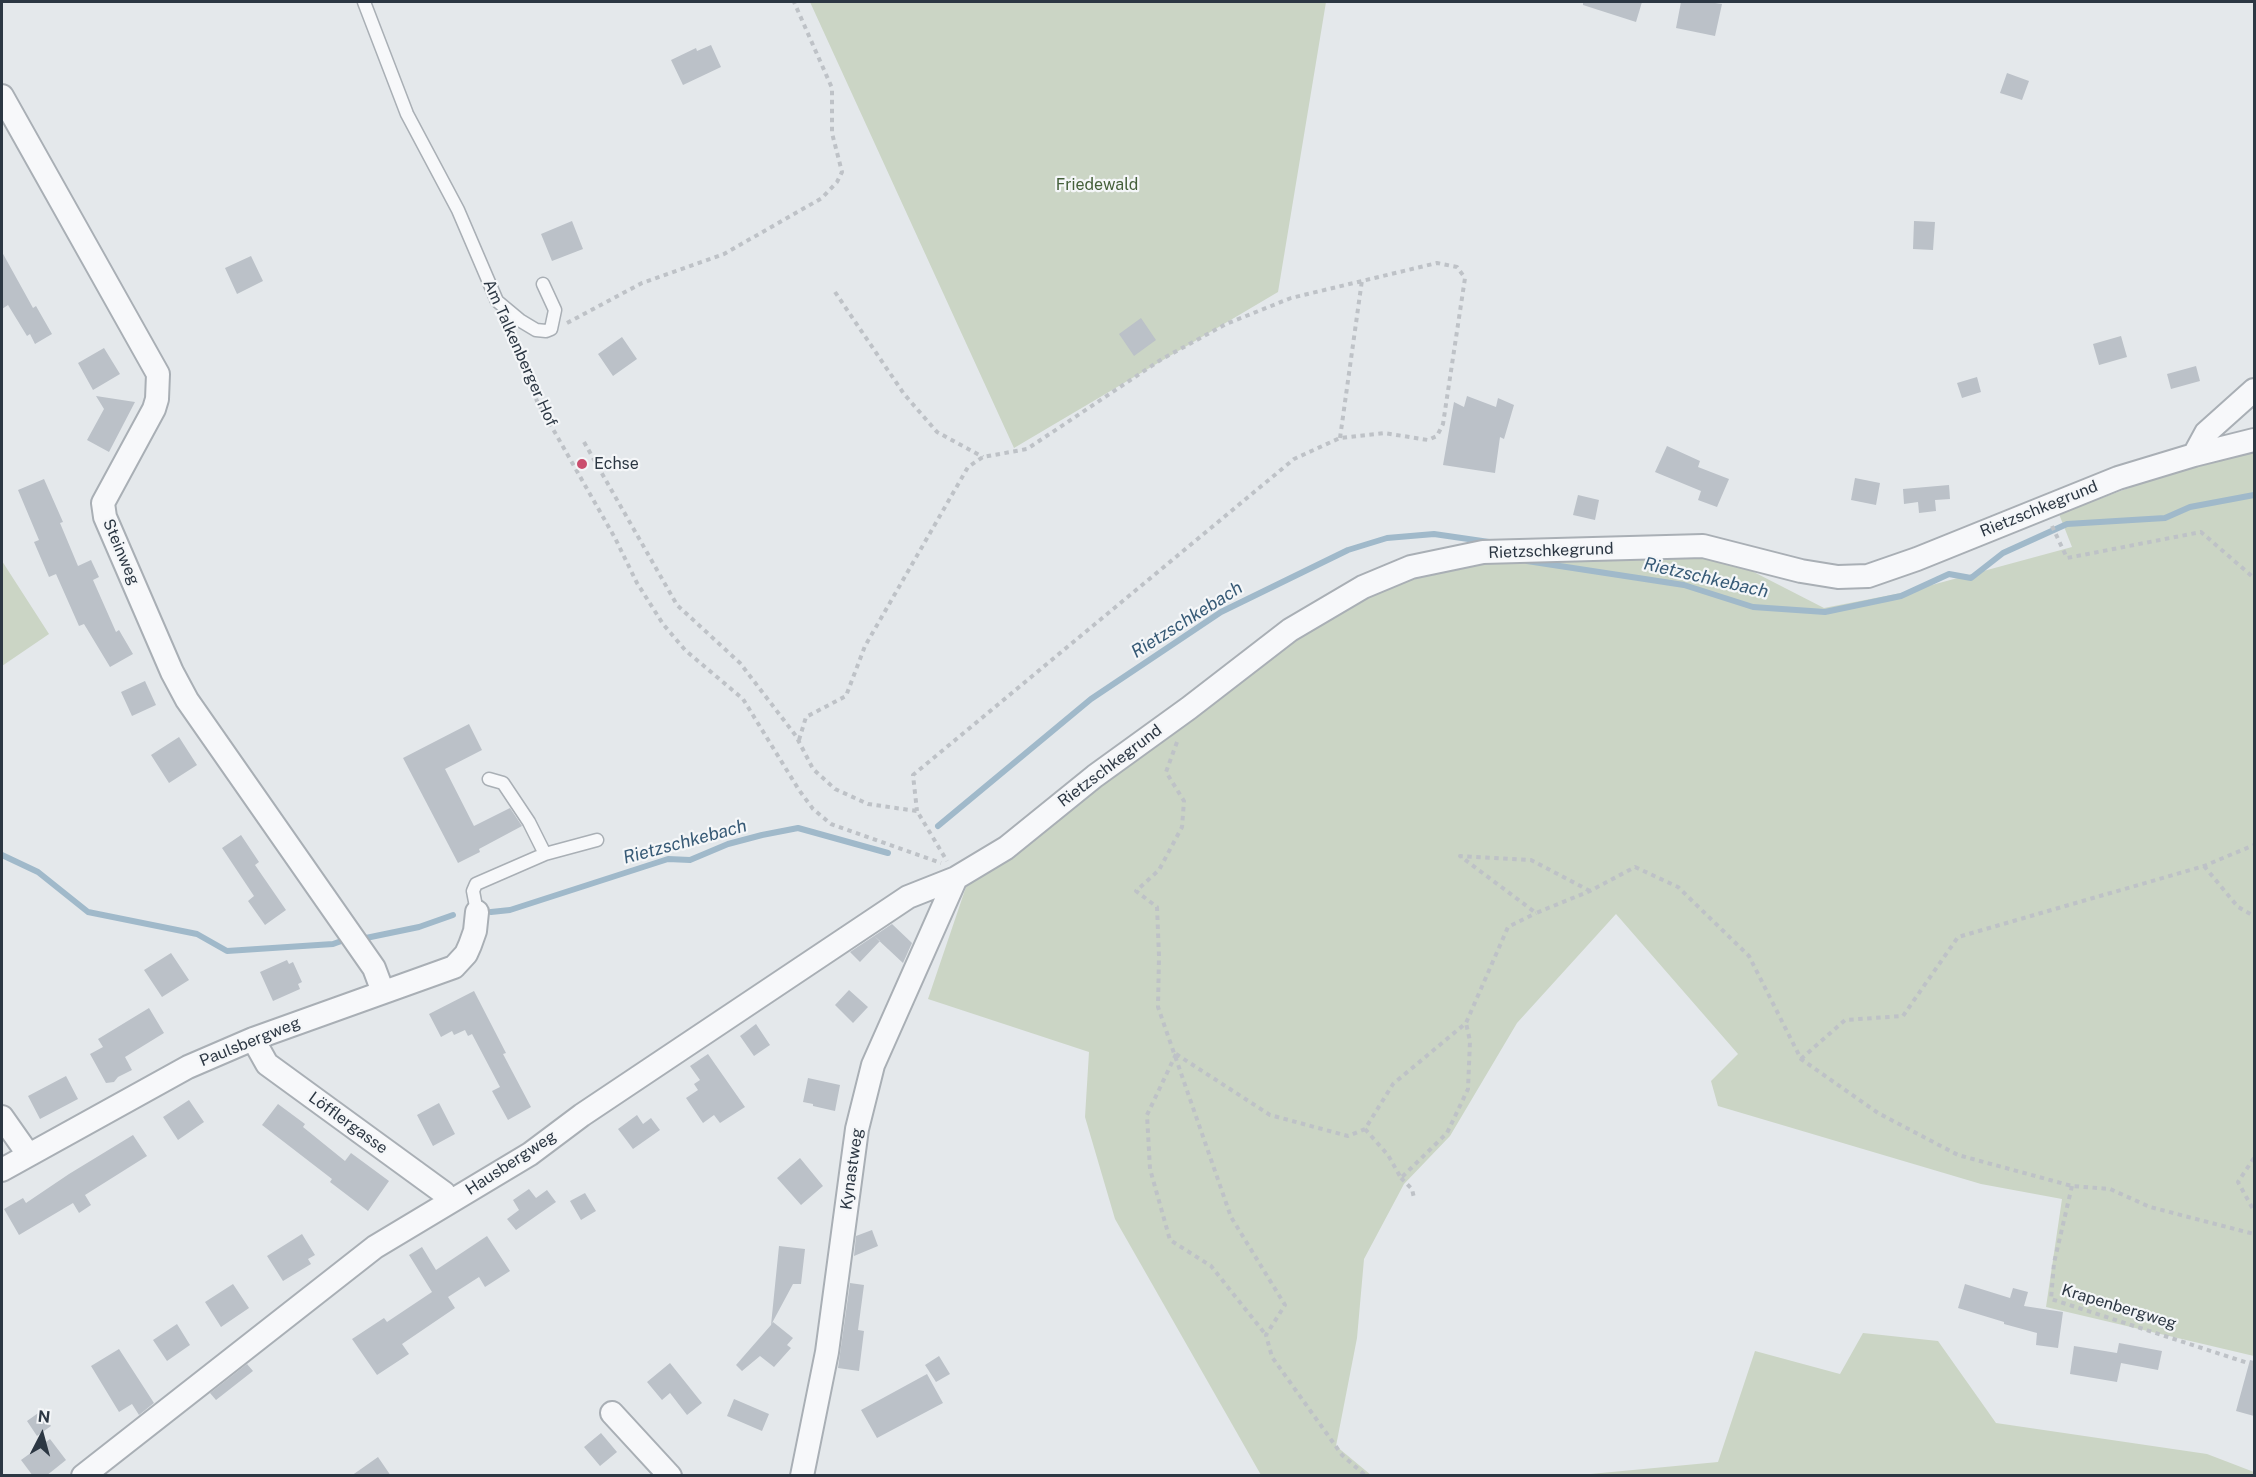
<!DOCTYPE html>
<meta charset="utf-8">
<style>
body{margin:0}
#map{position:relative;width:2256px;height:1477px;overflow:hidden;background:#e4e8eb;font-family:"Public Sans",sans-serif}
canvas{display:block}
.frame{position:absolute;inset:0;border:3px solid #2c3743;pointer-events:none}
.north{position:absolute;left:12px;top:1405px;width:60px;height:60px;-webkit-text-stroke:4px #f4f6f8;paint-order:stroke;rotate:6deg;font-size:16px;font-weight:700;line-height:24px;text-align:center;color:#2c3743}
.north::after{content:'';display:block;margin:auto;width:21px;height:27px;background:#2c3743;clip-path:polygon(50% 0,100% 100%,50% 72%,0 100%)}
</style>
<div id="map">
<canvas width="2256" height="1477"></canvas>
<div class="frame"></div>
<div class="north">N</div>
</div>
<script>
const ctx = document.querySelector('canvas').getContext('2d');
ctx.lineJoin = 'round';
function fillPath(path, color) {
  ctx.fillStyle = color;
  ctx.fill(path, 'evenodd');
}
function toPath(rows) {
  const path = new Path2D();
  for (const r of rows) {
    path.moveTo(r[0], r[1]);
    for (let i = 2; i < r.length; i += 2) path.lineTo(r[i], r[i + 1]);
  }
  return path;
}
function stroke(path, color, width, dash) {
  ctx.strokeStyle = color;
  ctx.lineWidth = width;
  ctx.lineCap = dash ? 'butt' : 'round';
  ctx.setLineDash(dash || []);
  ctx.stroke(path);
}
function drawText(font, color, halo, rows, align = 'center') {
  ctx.font = font + ' "Public Sans",sans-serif';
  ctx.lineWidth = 4.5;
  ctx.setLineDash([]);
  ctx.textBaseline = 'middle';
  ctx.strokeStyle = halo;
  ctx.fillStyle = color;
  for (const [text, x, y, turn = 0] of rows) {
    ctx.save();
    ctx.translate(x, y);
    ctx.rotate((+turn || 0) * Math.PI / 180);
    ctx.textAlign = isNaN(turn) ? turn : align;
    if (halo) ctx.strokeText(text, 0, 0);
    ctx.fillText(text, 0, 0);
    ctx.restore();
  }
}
const green = toPath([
 [810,2,1326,2,1278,292,1014,448],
 [2254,451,2254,1356,2046,1307,2062,1199,1981,1184,1718,1106,1711,1081,1738,1054,1616,914,1517,1023,1450,1136,1404,1184,1364,1259,1357,1338,1336,1446,1371,1475,1261,1475,1115,1219,1085,1117,1089,1052,928,999,966,887,1363,587,1411,567,1703,546,1824,608,1906,592,2072,547,2059,514,2190,465],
 [2,561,49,634,2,666],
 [1863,1333,1938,1341,1996,1423,2207,1454,2254,1472,2254,1475,1580,1475,1718,1462,1755,1351,1840,1374]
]);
const stream = toPath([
 [1527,561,1684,585,1753,607,1825,612,1901,596,1949,574,1971,578,2003,553,2067,524,2165,518,2190,507,2254,495],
 [938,826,1091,699,1221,612,1348,550,1387,538,1434,534,1489,542],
 [2,855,38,872,88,912,197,934,227,951,333,944,347,939],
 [491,912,510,910,668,859,690,860,728,844,762,835,798,828,888,853],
 [361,939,419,927,453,915]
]);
const building = toPath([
 [1583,2,1642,2,1636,22,1583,5],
 [1681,2,1708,2,1722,4,1715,36,1676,28],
 [711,45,721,67,683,85,671,60,696,48,697,51],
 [2007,73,2029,81,2022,100,2000,93],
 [572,221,583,249,552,261,541,234],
 [1914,221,1935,222,1933,250,1913,249],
 [2,252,33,308,36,306,52,334,35,344,30,334,27,336,8,305,2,309],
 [251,256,263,281,237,294,225,268],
 [1141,318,1156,340,1134,356,1119,334],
 [2121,336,2127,357,2099,365,2093,344],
 [622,337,637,359,613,376,598,354],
 [104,348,120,374,93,390,78,363],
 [2196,366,2200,381,2171,389,2167,374],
 [1977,377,1981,392,1962,398,1957,383],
 [96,396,135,402,109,452,87,440,104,409],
 [1467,396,1496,407,1498,398,1514,405,1504,439,1500,437,1495,473,1443,465,1454,402,1464,407],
 [1667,446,1700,461,1698,467,1729,479,1717,507,1698,500,1701,491,1655,472],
 [1855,478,1880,483,1876,505,1851,500],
 [44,479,63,522,60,523,78,566,91,560,99,577,93,580,116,632,119,630,133,654,110,667,84,624,79,626,56,574,49,577,34,542,39,540,18,490],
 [1949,485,1950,499,1935,500,1936,511,1919,513,1918,502,1904,504,1903,489],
 [1578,495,1599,500,1595,520,1573,515],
 [145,681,156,705,132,716,121,692],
 [469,724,482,750,445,769,474,826,510,808,522,826,479,849,480,852,458,863,403,758],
 [179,737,197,765,169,783,151,755],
 [241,835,259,862,255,865,286,910,265,925,248,901,254,896,222,848],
 [892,924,912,943,903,963,874,936],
 [874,936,880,941,860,962,850,952],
 [171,953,189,980,162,997,144,970],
 [287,960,289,964,293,962,302,982,298,984,300,989,273,1001,260,972],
 [849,990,868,1007,853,1023,835,1005],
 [474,991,506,1053,503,1054,531,1107,508,1120,492,1091,500,1087,472,1034,468,1036,465,1030,454,1035,452,1031,441,1037,429,1014],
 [149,1008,164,1033,125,1057,132,1070,118,1077,114,1082,106,1083,90,1054,103,1047,98,1039],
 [756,1024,770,1045,754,1056,740,1036],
 [708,1054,745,1107,720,1123,714,1115,703,1123,686,1098,698,1090,694,1084,700,1080,690,1066],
 [66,1076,78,1099,40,1119,28,1096],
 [808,1078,840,1085,835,1111,813,1106,813,1104,803,1102],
 [189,1100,204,1122,178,1140,163,1117],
 [439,1103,455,1134,433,1146,417,1115],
 [278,1104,305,1124,303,1127,345,1161,351,1153,389,1181,368,1211,330,1182,332,1179,262,1125],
 [637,1115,643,1124,651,1118,660,1130,633,1149,618,1129],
 [133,1135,147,1156,85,1195,91,1205,79,1213,73,1203,19,1235,4,1209,23,1198,26,1203,69,1174],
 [800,1158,823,1186,801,1205,777,1178],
 [529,1189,536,1198,547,1190,556,1202,516,1230,507,1219,519,1210,513,1200],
 [585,1193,596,1211,581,1220,570,1201],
 [872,1230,878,1246,854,1256,856,1236],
 [302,1234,315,1255,308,1259,311,1264,283,1281,267,1256],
 [487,1236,510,1271,485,1287,479,1277,448,1297,455,1308,402,1344,409,1354,377,1375,352,1339,384,1318,387,1322,432,1292,409,1255,422,1247,436,1270],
 [779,1246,805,1249,801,1284,793,1284,771,1325,773,1322,793,1338,787,1345,791,1348,774,1367,760,1356,742,1371,736,1365,771,1325],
 [850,1283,864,1285,858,1330,864,1331,859,1371,838,1368],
 [233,1284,249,1308,221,1327,205,1302],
 [1965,1284,2010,1298,2013,1288,2028,1292,2024,1306,2063,1312,2058,1348,2036,1345,2037,1333,2004,1324,2004,1322,1958,1308],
 [177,1324,190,1345,167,1361,153,1340],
 [2119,1343,2162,1351,2158,1370,2121,1363,2117,1382,2070,1374,2074,1346,2117,1353],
 [119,1349,154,1403,139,1415,132,1404,119,1412,91,1366],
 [939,1356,950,1374,936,1382,925,1365],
 [2250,1360,2254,1361,2254,1416,2236,1411],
 [670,1363,702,1403,687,1415,670,1393,662,1400,647,1382],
 [247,1364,253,1371,216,1400,210,1393],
 [927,1374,943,1403,877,1438,861,1410],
 [734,1399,769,1414,762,1431,727,1416],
 [41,1411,51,1426,37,1436,27,1421],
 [601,1433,617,1452,600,1466,584,1447],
 [50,1439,66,1460,46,1476,33,1476,21,1460],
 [378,1457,391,1476,351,1476]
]);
const path = toPath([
 [835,292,904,394,937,432,983,457],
 [567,323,642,283,724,254,822,198,837,182,842,172,832,133,832,88,794,2],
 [509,332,537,401,615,538,637,583,663,624,685,650,743,699,799,790,813,809,831,824,941,863],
 [1340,438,1362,280],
 [584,442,677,605,740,663,796,736,813,769,835,789,868,804,917,811,947,861],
 [2052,526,2067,558,2201,532,2254,578],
 [799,740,806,717,846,696,865,646,968,467,983,457,1027,449,1162,359,1226,324,1291,298,1437,263,1457,267,1465,278,1443,424,1437,436,1428,440,1384,433,1340,438,1294,459,913,775,917,811],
 [1177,742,1166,772,1184,801,1182,827,1159,870,1136,891,1157,907,1159,956,1158,1007,1231,1217,1285,1305,1266,1335,1272,1357,1342,1455,1366,1476],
 [2204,866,2238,907,2254,916],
 [1590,891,1531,860,1460,856,1536,913,1590,891,1635,867,1678,887,1749,956,1801,1059,1878,1113,1958,1155,2072,1186,2110,1189,2150,1207,2254,1234],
 [1176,1054,1270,1115,1348,1136,1365,1129,1393,1084,1466,1023,1508,927,1536,913],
 [1176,1054,1147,1115,1150,1169,1170,1240,1211,1266,1266,1335],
 [1801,1059,1845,1020,1903,1016,1958,937,2204,866,2254,845],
 [1365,1129,1388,1155,1401,1178,1447,1133,1468,1089,1470,1041,1466,1023],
 [2254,1158,2238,1182,2254,1211],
 [1401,1178,1412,1189,1414,1198],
 [2072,1186,2054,1263,2051,1299,2254,1365]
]);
const service = toPath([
 [364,2,407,114,458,210,497,301,521,321,536,330,546,331,551,329,555,310,543,284],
 [545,854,597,840],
 [477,912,473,891,476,884,545,854,529,822,503,783,489,779]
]);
const minor = toPath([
 [2,96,158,374,157,399,154,409,103,503,105,517,172,672,187,700,374,968,383,992],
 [2194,455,2206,433,2254,390],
 [253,1039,267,1064,444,1193,449,1202],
 [2,1117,28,1154],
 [2,1170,188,1067,253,1039,454,967,466,954,470,945,475,931,477,912],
 [612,1413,670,1476],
 [83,1476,375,1247,530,1154,582,1115,908,897,956,878,1006,848,1095,776,1189,708,1290,630,1363,587,1411,567,1483,552,1703,546,1801,571,1838,577,1868,576,1917,559,2118,478,2194,455,2254,440],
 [802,1476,827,1352,857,1129,873,1065,956,878]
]);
const markers = [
 [582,464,6,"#cb4e6e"]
];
const parkNames = [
 ["Friedewald",1097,185]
];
const streetNames = [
 ["Am Talkenberger Hof",520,353,66],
 ["Rietzschkegrund",2039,509,-22],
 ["Rietzschkegrund",1551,551,-2],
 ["Steinweg",121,552,67],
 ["Rietzschkegrund",1110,766,-37],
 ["Paulsbergweg",250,1042,-22],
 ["Löfflergasse",348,1123,36],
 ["Hausbergweg",511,1163,-33],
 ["Kynastweg",852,1169,-82],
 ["Krapenbergweg",2119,1307,17]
];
const poiNames = [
 ["Echse",594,464]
];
const waterNames = [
 ["Rietzschkebach",1706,578,13],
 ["Rietzschkebach",1187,620,-32],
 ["Rietzschkebach",685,842,-15]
];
fillPath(green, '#cbd5c5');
stroke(stream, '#a0b9ca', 6);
fillPath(building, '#bbc1c8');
stroke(service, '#a9afb5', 15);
stroke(minor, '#a9afb5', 26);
stroke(path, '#bec2c7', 4, [4.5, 4.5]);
stroke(service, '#f7f8fa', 12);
stroke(minor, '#f7f8fa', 22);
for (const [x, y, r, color] of markers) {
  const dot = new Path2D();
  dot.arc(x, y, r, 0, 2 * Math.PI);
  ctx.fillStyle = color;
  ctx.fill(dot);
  stroke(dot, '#f4f6f8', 2);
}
drawText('16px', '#445f3a', '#f4f6f8', parkNames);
drawText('16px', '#2c3743', '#f4f6f8', streetNames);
drawText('16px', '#2c3743', '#f4f6f8', poiNames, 'left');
drawText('italic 18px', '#375a76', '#f4f6f8', waterNames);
</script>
